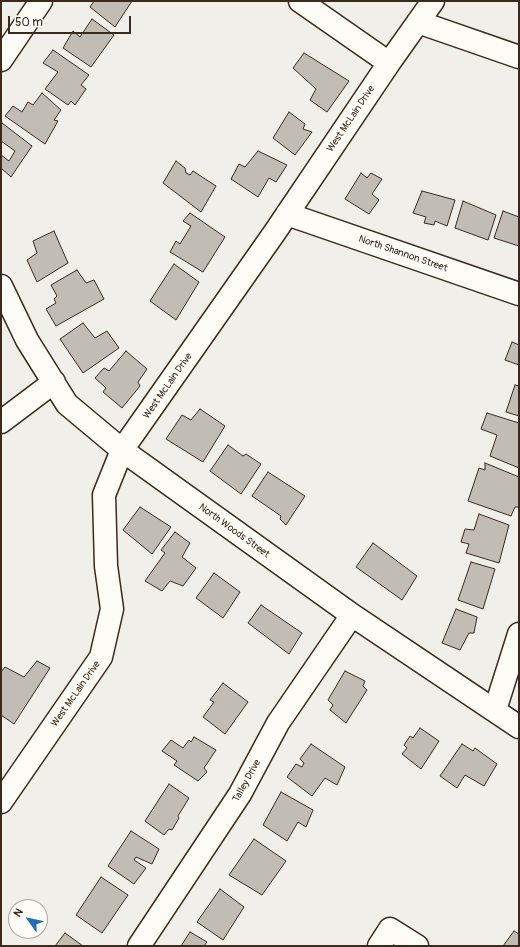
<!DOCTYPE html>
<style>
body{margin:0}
#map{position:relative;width:520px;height:947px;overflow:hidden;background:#f1efea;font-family:Pangolin,sans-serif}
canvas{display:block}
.frame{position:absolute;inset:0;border:2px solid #3b2a1e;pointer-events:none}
.north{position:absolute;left:8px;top:899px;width:40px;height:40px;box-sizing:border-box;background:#fdfcf7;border:1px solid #afa8a0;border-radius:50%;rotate:303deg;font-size:11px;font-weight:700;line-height:16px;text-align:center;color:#3b2a1e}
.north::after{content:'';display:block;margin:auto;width:14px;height:18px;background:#1f6fb2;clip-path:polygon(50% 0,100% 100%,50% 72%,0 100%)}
.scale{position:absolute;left:8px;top:16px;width:123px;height:18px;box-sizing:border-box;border:2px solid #3b2a1e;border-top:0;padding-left:5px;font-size:12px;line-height:14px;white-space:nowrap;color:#3b2a1e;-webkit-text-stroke:3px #fdfcf7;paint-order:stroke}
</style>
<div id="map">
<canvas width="520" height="947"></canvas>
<div class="frame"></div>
<div class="north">N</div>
<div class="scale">50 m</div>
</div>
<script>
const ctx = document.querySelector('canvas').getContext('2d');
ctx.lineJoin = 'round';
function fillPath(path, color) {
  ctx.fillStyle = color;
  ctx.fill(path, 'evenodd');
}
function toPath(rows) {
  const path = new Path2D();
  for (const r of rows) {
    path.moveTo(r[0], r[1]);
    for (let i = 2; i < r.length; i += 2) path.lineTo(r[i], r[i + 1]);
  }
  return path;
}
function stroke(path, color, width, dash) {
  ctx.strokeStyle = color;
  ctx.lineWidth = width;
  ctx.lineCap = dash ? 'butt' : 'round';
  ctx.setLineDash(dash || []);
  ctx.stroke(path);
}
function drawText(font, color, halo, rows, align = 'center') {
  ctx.font = font + ' Pangolin,sans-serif';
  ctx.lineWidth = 4;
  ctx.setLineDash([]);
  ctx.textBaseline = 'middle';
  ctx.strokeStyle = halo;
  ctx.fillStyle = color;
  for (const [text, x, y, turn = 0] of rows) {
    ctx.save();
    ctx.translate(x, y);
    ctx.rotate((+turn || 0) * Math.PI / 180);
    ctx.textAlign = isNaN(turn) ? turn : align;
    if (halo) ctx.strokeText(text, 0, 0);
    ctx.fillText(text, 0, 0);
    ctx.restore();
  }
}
const building = toPath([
 [94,1,132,1,115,27,90,7,94,1],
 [92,19,114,35,91,67,63,48,73,31,80,37,92,19],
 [53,50,89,75,81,85,86,89,75,105,71,101,68,105,45,89,58,72,43,63,53,50],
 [304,53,349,81,327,112,310,100,316,89,293,68,304,53],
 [42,93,61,110,54,120,58,121,45,144,5,116,13,106,22,112,28,102,33,105,42,93],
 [289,112,305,124,303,129,312,132,295,155,273,138,289,112],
 [2,123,32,146,11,177,1,168,1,155,9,161,15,151,1,141,1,125,2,123],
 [258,151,287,165,276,182,269,178,258,197,231,179,239,164,245,167,258,151],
 [176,161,185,168,186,173,190,175,193,171,216,186,201,212,163,183,176,161],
 [361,173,367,178,371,173,382,179,372,194,379,200,369,214,345,199,361,173],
 [422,191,455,200,447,226,435,221,434,225,424,223,426,217,413,213,422,191],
 [463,201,496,215,488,240,455,228,463,201],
 [503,211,519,217,519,246,494,238,503,211],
 [190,213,225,237,203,272,170,252,176,241,180,244,191,226,183,221,190,213],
 [54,231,68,263,37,282,27,260,37,253,33,241,54,231],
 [174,264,199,282,176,320,150,301,174,264],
 [77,270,86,283,94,280,104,299,56,326,46,309,56,303,54,299,57,296,51,285,77,270],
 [83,323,95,338,107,331,119,348,83,373,60,339,83,323],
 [512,342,519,345,519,365,505,360,512,342],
 [126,351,147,369,138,382,140,386,122,408,103,392,106,388,95,378,104,368,109,371,126,351],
 [515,385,519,386,519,416,506,412,515,385],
 [200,409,225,426,203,462,166,439,182,415,191,420,200,409],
 [487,413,519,423,519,468,490,456,497,435,481,429,487,413],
 [228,445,243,456,246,454,261,464,241,494,210,471,228,445],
 [485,463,519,477,519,507,515,507,511,516,468,501,479,468,485,470,485,463],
 [268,472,305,496,286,525,280,519,281,516,252,496,268,472],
 [140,507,171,527,152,554,123,530,140,507],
 [479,514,509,525,499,563,466,553,469,544,461,542,465,529,474,530,479,514],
 [175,532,190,543,182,557,196,568,183,586,170,581,162,591,145,581,165,553,161,550,175,532],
 [373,543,417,576,402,600,356,567,373,543],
 [471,562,495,569,483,609,458,600,471,562],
 [214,573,240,592,223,618,196,598,214,573],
 [261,605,302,633,289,654,248,623,261,605],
 [456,609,477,617,474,633,469,633,460,650,442,643,456,609],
 [37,661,50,668,14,724,1,715,1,672,5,667,24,677,37,661],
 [345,671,365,681,363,686,367,690,346,723,330,710,333,705,328,700,345,671],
 [223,683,248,702,225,734,203,717,214,702,210,700,223,683],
 [420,728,439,741,421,769,402,754,407,748,404,745,410,736,413,738,420,728],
 [194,737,216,750,204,768,207,772,198,781,174,765,177,761,162,751,171,740,183,748,189,740,191,742,194,737],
 [311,744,345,767,337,785,325,778,312,796,287,777,296,764,302,767,304,763,300,759,311,744],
 [462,744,473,751,475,748,497,764,484,786,465,775,457,788,440,776,462,744],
 [169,784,189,798,178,816,179,818,172,830,169,829,164,835,145,821,169,784],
 [281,792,313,810,306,827,298,822,287,841,263,825,281,792],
 [131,831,159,849,152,864,136,857,134,860,146,868,134,884,108,866,131,831],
 [254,839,286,861,262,895,229,875,254,839],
 [101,877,128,895,102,933,76,915,101,877],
 [220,889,244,907,223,940,197,922,220,889],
 [514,931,519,934,519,946,503,946,514,931],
 [190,932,207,942,204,946,181,946,190,932],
 [65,933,83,946,55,946,65,933]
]);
const minor = toPath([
 [300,1,389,63],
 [418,22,519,57],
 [1,60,41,1],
 [287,214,519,294],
 [1,286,27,340,67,404,122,450,352,615,519,727],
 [1,422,54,382],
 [495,710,519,634],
 [1,802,101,657,112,609,106,566,104,495,122,450,275,232,389,63,433,1],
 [139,946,240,794,278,723,352,615],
 [379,946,390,929,417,946]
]);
const streetNames = [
 ["West McLain Drive",351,119,-56],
 ["North Shannon Street",403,254,19],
 ["West McLain Drive",168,386,-55],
 ["North Woods Street",234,531,36],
 ["West McLain Drive",76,694,-55],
 ["Talley Drive",247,781,-61]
];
fillPath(building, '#c1bcb4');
stroke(building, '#3b2a1e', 1);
stroke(minor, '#3b2a1e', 25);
stroke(minor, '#fdfcf7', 22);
drawText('10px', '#3b2a1e', '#fdfcf7', streetNames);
</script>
